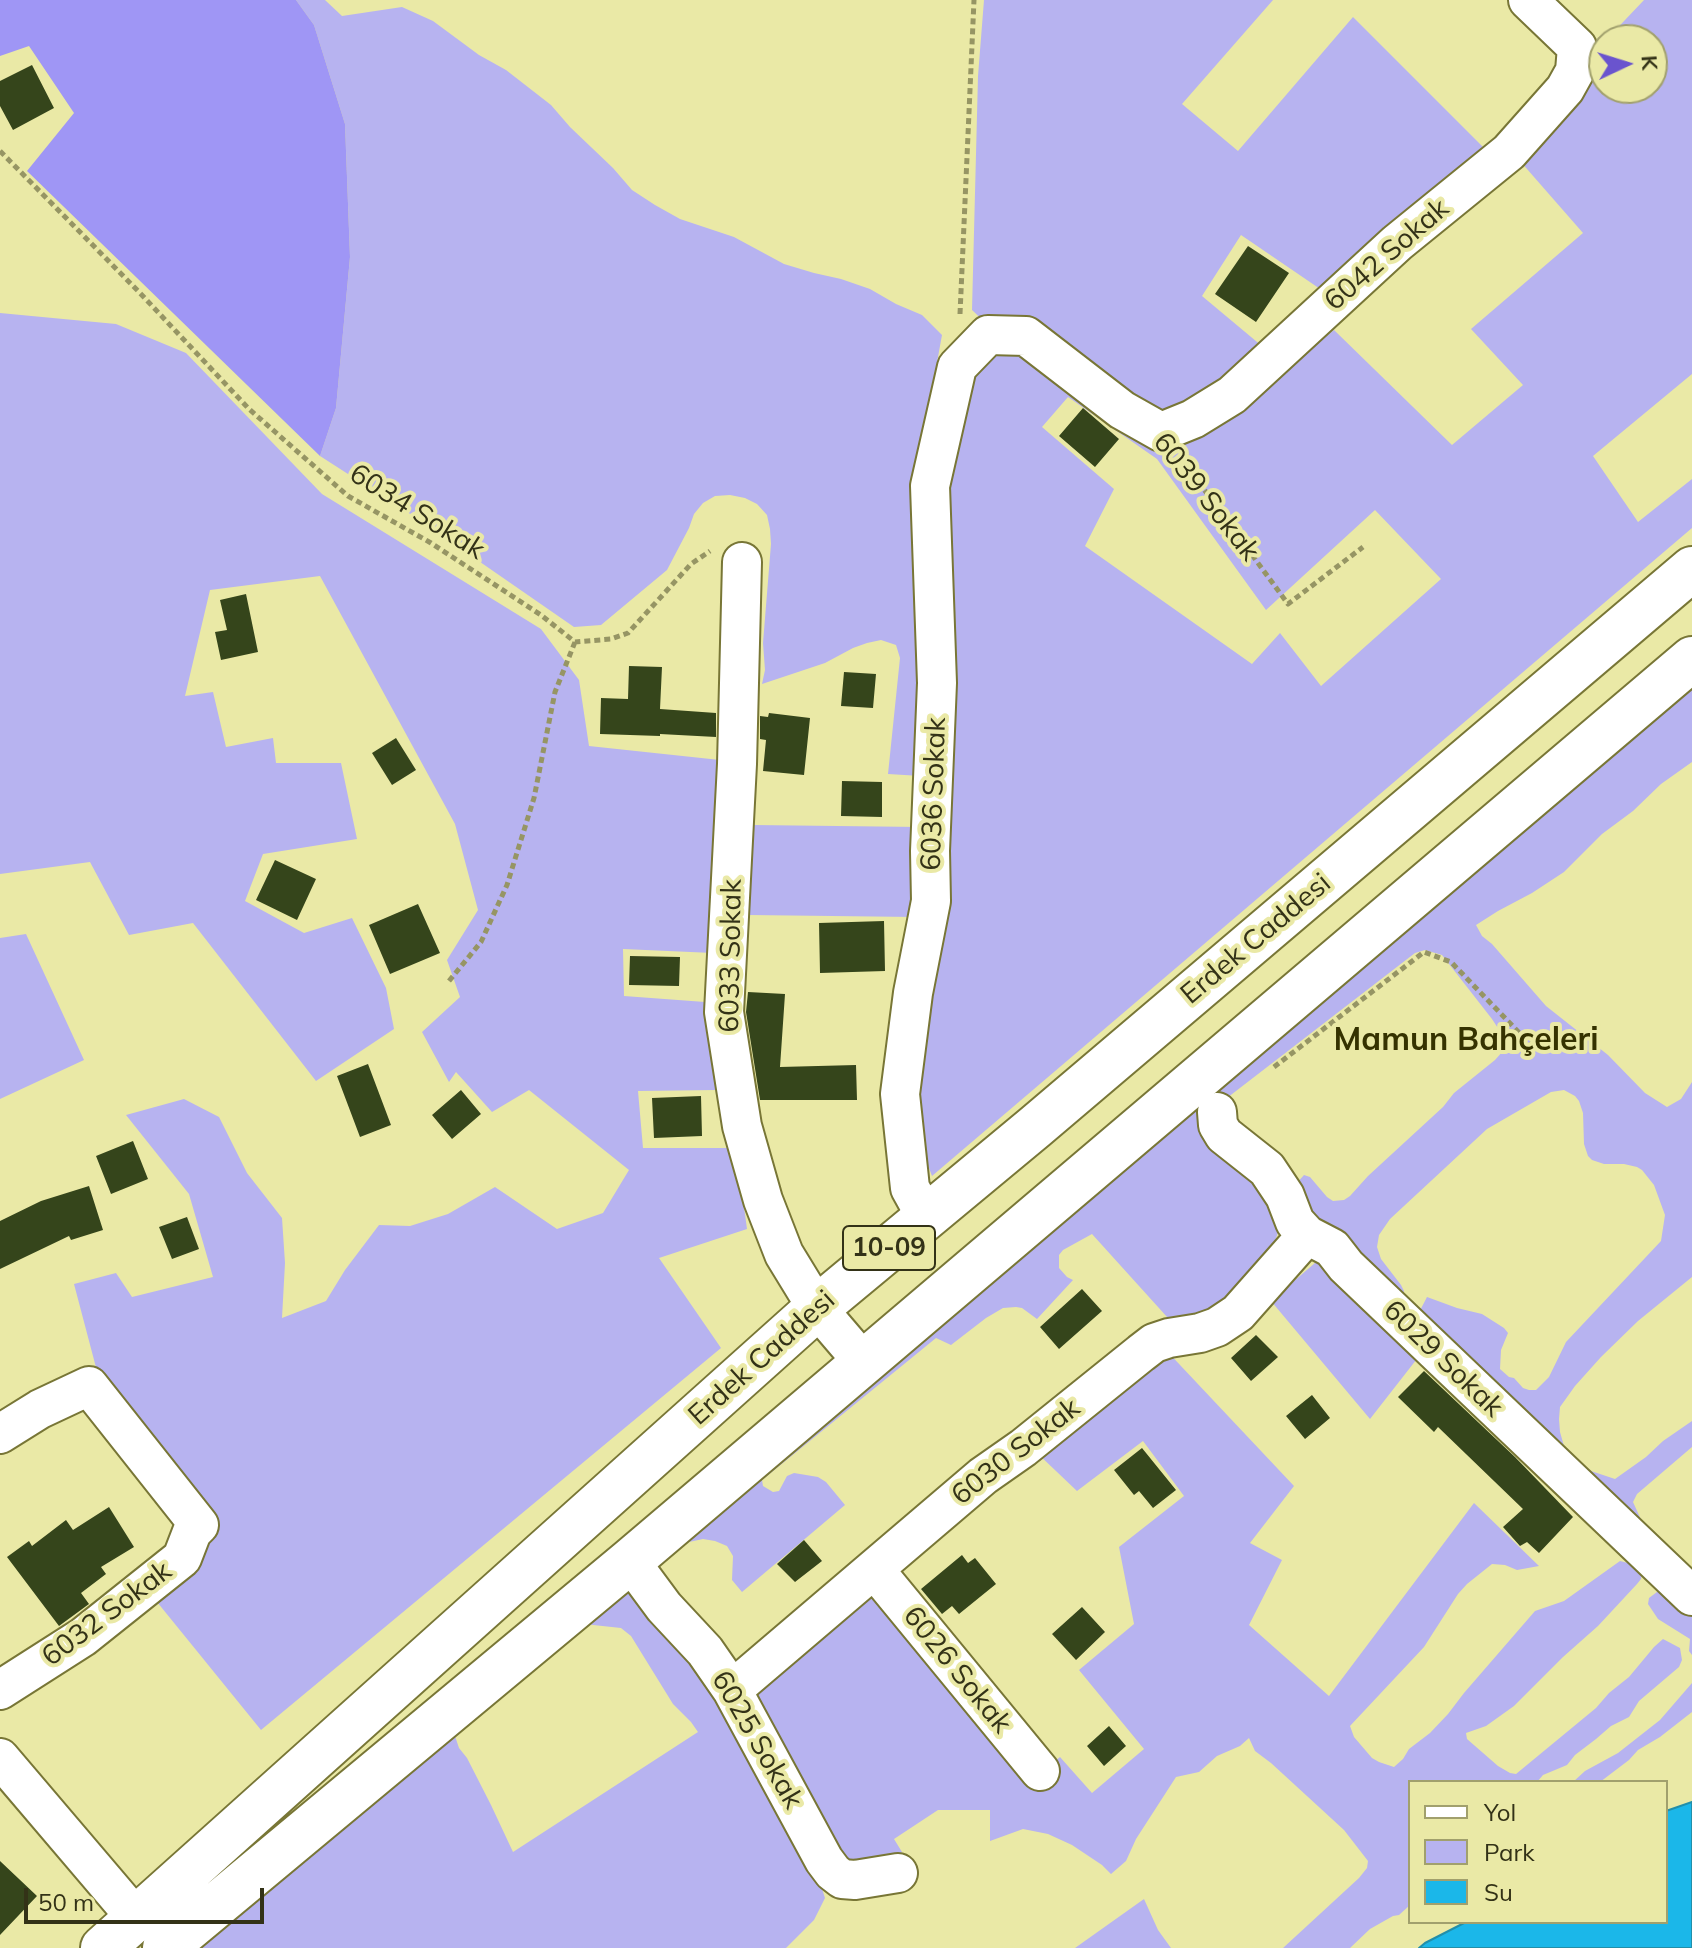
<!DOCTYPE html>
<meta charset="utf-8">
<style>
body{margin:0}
#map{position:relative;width:1692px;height:1948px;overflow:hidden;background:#eae9a6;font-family:Mulish,sans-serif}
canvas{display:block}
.legend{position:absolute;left:1408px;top:1780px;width:260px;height:144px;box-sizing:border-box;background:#eae9a6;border:2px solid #a1a06d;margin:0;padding:10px 14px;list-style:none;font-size:24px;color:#333217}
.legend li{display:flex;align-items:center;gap:16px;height:40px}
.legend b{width:40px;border:2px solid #a1a06d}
.north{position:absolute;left:1588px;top:24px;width:80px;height:80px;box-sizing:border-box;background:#eae9a6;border:2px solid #a1a06d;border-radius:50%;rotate:86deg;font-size:22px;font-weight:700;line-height:32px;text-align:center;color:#333217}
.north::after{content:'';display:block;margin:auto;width:28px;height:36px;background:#6a54ce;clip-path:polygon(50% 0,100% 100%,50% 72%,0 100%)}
.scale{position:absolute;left:24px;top:1888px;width:240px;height:36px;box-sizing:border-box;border:4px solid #333217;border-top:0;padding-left:10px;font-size:24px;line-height:28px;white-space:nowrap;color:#333217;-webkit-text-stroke:6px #eae9a6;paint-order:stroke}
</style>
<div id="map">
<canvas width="1692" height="1948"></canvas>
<ul class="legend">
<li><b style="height:10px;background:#fff"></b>Yol</li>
<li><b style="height:22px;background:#b7b3f0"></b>Park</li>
<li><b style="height:22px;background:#1bb7e9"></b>Su</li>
</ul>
<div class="north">K</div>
<div class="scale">50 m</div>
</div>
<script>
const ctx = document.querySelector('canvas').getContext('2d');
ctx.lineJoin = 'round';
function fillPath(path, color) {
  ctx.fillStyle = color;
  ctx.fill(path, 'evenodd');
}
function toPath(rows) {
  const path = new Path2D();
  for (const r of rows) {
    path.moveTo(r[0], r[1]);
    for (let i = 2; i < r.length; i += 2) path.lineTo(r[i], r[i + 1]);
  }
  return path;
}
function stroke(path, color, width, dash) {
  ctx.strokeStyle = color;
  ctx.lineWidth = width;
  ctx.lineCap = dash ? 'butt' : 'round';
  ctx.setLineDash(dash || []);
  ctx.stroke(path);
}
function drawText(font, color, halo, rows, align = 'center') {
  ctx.font = font + ' Mulish,sans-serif';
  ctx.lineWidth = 8;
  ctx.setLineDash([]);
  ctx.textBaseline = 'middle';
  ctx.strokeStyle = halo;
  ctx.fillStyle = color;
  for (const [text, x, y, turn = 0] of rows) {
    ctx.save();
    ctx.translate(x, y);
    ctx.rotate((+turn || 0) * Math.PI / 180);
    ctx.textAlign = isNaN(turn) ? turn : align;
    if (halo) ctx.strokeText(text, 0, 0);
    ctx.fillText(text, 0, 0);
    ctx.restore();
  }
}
const green = toPath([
 [296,0,325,0,342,16,402,7,433,21,479,55,506,70,551,105,570,127,613,168,632,190,655,205,680,219,734,237,784,264,814,273,841,279,870,289,896,304,922,315,942,335,915,483,921,776,888,774,900,658,896,645,881,640,867,643,853,648,825,663,762,684,765,670,763,643,771,544,770,529,767,515,757,504,745,498,730,495,715,496,703,503,694,514,689,528,667,570,601,625,574,627,418,519,320,456,336,408,350,257,345,124,314,25],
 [984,0,1273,0,1182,104,1238,151,1353,17,1490,154,1326,293,1241,235,1202,296,1287,367,1334,330,1452,445,1523,385,1471,329,1583,233,1520,161,1604,42,1604,88,1652,88,1652,40,1606,40,1644,0,1692,0,1692,374,1593,456,1638,522,1692,479,1692,528,932,1176,915,1131,942,491,972,363,1011,347,972,310,978,76],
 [1068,397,1157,459,1266,610,1375,510,1441,579,1321,686,1280,633,1252,664,1085,546,1114,489,1042,427],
 [0,313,116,324,186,353,322,494,541,629,579,680,589,746,720,760,713,953,623,949,624,996,705,1002,716,1090,638,1091,643,1148,736,1148,747,1229,659,1258,721,1348,261,1730,153,1597,194,1564,98,1375,74,1284,116,1273,132,1297,213,1277,189,1194,126,1115,184,1099,219,1117,247,1173,282,1218,285,1263,282,1318,326,1301,345,1270,379,1225,410,1226,448,1214,495,1187,557,1229,603,1213,629,1170,529,1090,492,1112,456,1072,449,1082,422,1032,460,997,447,960,478,910,455,824,320,576,210,590,185,696,213,692,226,747,273,738,276,763,341,763,357,839,263,854,245,901,304,933,352,918,386,988,394,1029,316,1081,193,923,129,935,90,862,0,874],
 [1692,678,1692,762,1661,784,1633,811,1602,834,1564,872,1532,893,1498,911,1476,925,1482,936,1492,944,1546,1006,1608,1055,1645,1093,1667,1107,1681,1099,1692,1082,1692,1277,1638,1321,1601,1357,1575,1386,1560,1407,1559,1419,1560,1432,1564,1446,1570,1456,1591,1471,1615,1479,1646,1457,1663,1441,1692,1421,1692,1447,1637,1494,1633,1502,1643,1524,1658,1546,1692,1575,1692,1592,1413,1324,1427,1297,1457,1308,1482,1314,1504,1328,1508,1333,1501,1350,1500,1369,1509,1377,1514,1378,1523,1388,1529,1390,1536,1390,1549,1377,1566,1342,1661,1241,1665,1215,1654,1185,1642,1170,1637,1167,1624,1164,1604,1164,1592,1160,1588,1156,1584,1144,1583,1113,1579,1101,1575,1096,1564,1090,1551,1092,1487,1129,1390,1219,1379,1235,1377,1247,1381,1259,1401,1285,1404,1291,1402,1297,1397,1299,1390,1298,1385,1294,1346,1245,1314,1223,1296,1204,1294,1191,1296,1184,1304,1175,1310,1177,1327,1197,1333,1201,1344,1200,1350,1196,1368,1176,1443,1107,1454,1093,1495,1060,1503,1051,1505,1039,1492,1019,1442,955,1425,950,1415,953,1201,1118,1207,1132,1216,1145,1247,1164,1265,1183,1278,1209,1279,1230,1265,1268,1230,1307,1190,1330,1177,1328,1092,1234,1063,1250,1059,1255,1059,1268,1067,1277,1073,1280,1037,1319,1022,1308,1016,1307,1003,1308,986,1318,951,1345,936,1338,762,1480,763,1486,773,1492,779,1491,787,1476,794,1473,818,1477,826,1482,845,1505,742,1592,732,1580,733,1556,727,1546,715,1541,703,1539,689,1542,667,1555,649,1570,640,1561,1492,842],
 [753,825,921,827,915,917,749,915],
 [26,934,84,1060,0,1099,0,938],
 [1323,1256,1427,1346,1370,1419,1271,1301],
 [1164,1348,1294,1486,1250,1543,1282,1560,1249,1625,1329,1696,1474,1503,1539,1566,1517,1570,1505,1565,1492,1564,1467,1584,1458,1594,1424,1647,1350,1726,1354,1737,1372,1758,1379,1762,1394,1767,1403,1759,1409,1749,1430,1733,1448,1714,1464,1693,1535,1611,1564,1601,1620,1561,1632,1564,1642,1572,1641,1579,1637,1584,1598,1626,1563,1657,1514,1706,1486,1726,1466,1733,1467,1739,1498,1766,1510,1773,1516,1774,1596,1708,1609,1693,1629,1677,1654,1647,1663,1639,1680,1648,1682,1660,1679,1667,1639,1701,1629,1717,1611,1726,1596,1739,1575,1755,1567,1765,1543,1775,1537,1782,1410,1782,1410,1905,1399,1915,1393,1916,1370,1929,1350,1948,1283,1948,1359,1878,1367,1868,1368,1861,1344,1830,1271,1763,1255,1751,1249,1738,1240,1746,1217,1756,1199,1772,1176,1777,1136,1839,1126,1861,1111,1874,1102,1865,1072,1845,1048,1834,1023,1829,990,1841,990,1810,938,1810,894,1839,902,1852,893,1861,857,1864,844,1859,745,1693,869,1588,1031,1781,1060,1757,1092,1793,1144,1749,1079,1670,1134,1624,1119,1547,1184,1496,1143,1441,1077,1491,1036,1452],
 [1669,1583,1692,1606,1692,1655,1689,1651,1690,1639,1658,1619,1648,1604,1649,1598],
 [623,1587,675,1633,746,1740,814,1864,825,1898,814,1920,786,1948,202,1948,316,1851,320,1839,455,1736,459,1748,467,1758,491,1805,513,1852,698,1732,691,1722,673,1704,631,1636,621,1628,584,1624],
 [1692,1683,1692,1712,1660,1737,1638,1750,1629,1760,1600,1782,1573,1782,1585,1771,1618,1753,1660,1720],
 [1144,1899,1158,1930,1171,1948,1075,1948]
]);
const forest = toPath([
 [0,0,296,0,314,25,345,124,350,257,336,408,320,456,27,171,74,113,29,46,0,56]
]);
const water = toPath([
 [1692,1802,1692,1948,1419,1948,1425,1943,1466,1922,1666,1922,1666,1811,1692,1802]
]);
const building = toPath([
 [32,65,54,108,13,130,0,106,0,81],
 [1248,246,1289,273,1256,322,1215,294],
 [1083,408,1119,439,1095,467,1059,436],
 [246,594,258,652,221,660,215,632,227,630,220,600],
 [629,666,662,667,660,709,716,713,716,737,660,734,660,736,600,734,601,698,628,699],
 [844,672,876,674,873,708,841,706],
 [769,713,810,718,804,775,763,771,766,740,760,739,760,716,768,717],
 [396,738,416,770,392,785,372,753],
 [842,781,882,782,882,817,841,816],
 [275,860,316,879,297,920,256,900],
 [418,904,440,953,390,974,369,925],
 [884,921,885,971,820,973,819,923],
 [630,956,680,957,679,986,629,985],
 [748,992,785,994,780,1067,856,1065,857,1100,760,1100,746,1012],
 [368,1064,391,1125,360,1137,337,1076],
 [461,1090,481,1114,452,1139,432,1115],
 [701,1096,702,1136,654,1138,652,1098],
 [133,1141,148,1179,111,1194,96,1156],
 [89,1186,103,1230,71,1240,69,1236,0,1269,0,1221,41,1201],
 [187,1217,199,1249,172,1259,159,1227],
 [1082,1289,1102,1311,1059,1349,1040,1327],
 [1256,1335,1278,1357,1251,1381,1231,1358],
 [1424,1371,1515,1457,1573,1517,1539,1553,1527,1542,1520,1546,1503,1527,1523,1509,1438,1427,1434,1432,1398,1397],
 [1312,1395,1330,1418,1305,1439,1286,1416],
 [1142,1448,1176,1490,1153,1508,1139,1491,1134,1495,1114,1470],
 [109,1507,134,1547,101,1567,106,1574,81,1593,89,1604,59,1626,7,1557,29,1541,32,1546,66,1520,73,1530],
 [804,1540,822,1561,795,1582,777,1564],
 [962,1555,968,1563,975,1558,996,1584,959,1614,952,1606,942,1614,921,1589],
 [1082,1607,1105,1632,1076,1660,1052,1634],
 [1109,1726,1126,1746,1104,1766,1087,1746],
 [0,1861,37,1896,0,1935]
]);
const path = toPath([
 [0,151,139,292,249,409,348,496,431,543,541,615,575,642,611,639,628,633,691,564,710,551],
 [960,314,974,0],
 [1181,458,1288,604,1363,547],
 [449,981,481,942,507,885,534,798,555,692,575,642],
 [1274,1067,1424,952,1451,962,1531,1045]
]);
const minor = toPath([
 [742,562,737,764,724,1012,742,1126,763,1200,784,1254,817,1308,864,1363],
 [1217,1112,1218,1125,1224,1135,1267,1169,1285,1196,1295,1222,1307,1235,1332,1248,1346,1266,1692,1596],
 [926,1217,910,1188,900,1094,913,993,931,901,930,851,937,683,930,486,957,367,988,335,1026,336,1122,410,1161,432,1193,419,1232,395,1397,243,1509,152,1565,89,1575,71,1577,47,1528,0],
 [0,1434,40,1409,89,1386,199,1525,192,1532,182,1558,83,1637,0,1690],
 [630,1561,664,1607,705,1651,732,1690,824,1860,833,1872,842,1879,855,1880,898,1873],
 [874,1569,1040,1771],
 [732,1690,983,1476,1023,1448,1141,1353,1154,1343,1169,1338,1200,1333,1217,1327,1238,1313,1307,1235],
 [0,1758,137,1919]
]);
const major = toPath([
 [103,1948,817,1308,1035,1127,1692,569],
 [165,1948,630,1561,1692,659]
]);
const shields = [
 [889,1248,92]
];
const shieldNames = [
 ["10-09",889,1248]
];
const streetNames = [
 ["6042 Sokak",1387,255,-41],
 ["6039 Sokak",1206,497,52],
 ["6034 Sokak",417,512,32],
 ["6036 Sokak",934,794,-88],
 ["Erdek Caddesi",1256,939,-40],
 ["6033 Sokak",731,956,-89],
 ["Erdek Caddesi",762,1358,-42],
 ["6029 Sokak",1443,1359,44],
 ["6030 Sokak",1016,1452,-38],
 ["6032 Sokak",107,1614,-37],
 ["6026 Sokak",957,1670,51],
 ["6025 Sokak",757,1740,60]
];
const quarterNames = [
 ["Mamun Bahçeleri",1466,1040]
];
fillPath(green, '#b7b3f0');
fillPath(forest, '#9f96f5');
fillPath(water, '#1bb7e9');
stroke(water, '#228faa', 2);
fillPath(building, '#35451b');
stroke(minor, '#787636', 42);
stroke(major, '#787636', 48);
stroke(path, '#969564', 5, [6, 4]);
stroke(minor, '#fff', 38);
stroke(major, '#fff', 44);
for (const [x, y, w] of shields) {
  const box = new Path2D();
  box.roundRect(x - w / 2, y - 22, w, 44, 6);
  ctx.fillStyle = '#eae9a6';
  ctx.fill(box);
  stroke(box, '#333217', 2);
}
drawText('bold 26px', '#333217', null, shieldNames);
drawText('28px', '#333217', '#eae9a6', streetNames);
drawText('bold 32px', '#353200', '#eae9a6', quarterNames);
</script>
